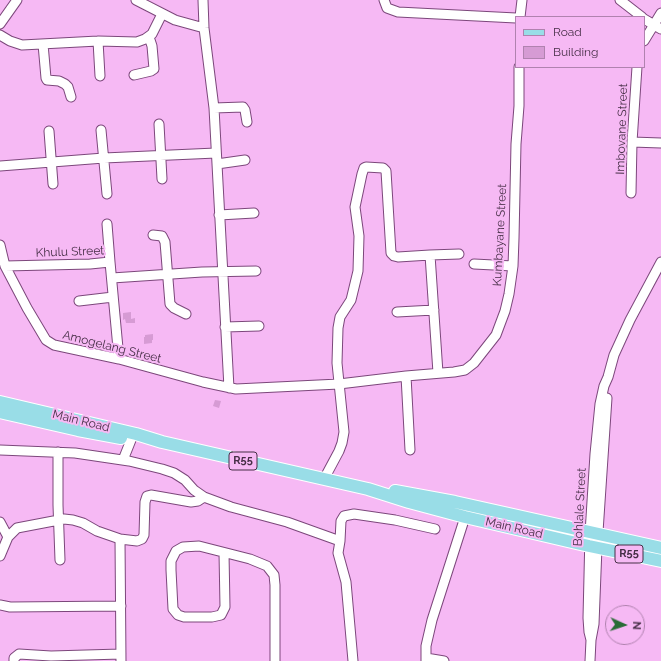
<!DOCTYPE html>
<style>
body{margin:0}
#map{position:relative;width:661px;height:661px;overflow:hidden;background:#f6b9f4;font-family:Raleway,sans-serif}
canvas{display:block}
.legend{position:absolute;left:515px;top:16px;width:130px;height:52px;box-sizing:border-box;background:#f6b9f4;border:1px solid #b082af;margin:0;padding:5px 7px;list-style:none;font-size:12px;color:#472f47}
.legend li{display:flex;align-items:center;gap:8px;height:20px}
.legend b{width:20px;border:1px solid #b082af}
.north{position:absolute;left:605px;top:605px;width:40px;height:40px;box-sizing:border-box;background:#f6b9f4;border:1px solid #b082af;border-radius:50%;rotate:93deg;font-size:11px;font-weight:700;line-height:16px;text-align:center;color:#472f47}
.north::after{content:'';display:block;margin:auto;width:14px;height:18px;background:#2a6c37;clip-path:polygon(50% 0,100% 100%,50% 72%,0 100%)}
</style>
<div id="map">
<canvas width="661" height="661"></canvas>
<ul class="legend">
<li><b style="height:5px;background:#99dde7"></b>Road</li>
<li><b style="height:11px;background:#d69bd4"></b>Building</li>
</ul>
<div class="north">N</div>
</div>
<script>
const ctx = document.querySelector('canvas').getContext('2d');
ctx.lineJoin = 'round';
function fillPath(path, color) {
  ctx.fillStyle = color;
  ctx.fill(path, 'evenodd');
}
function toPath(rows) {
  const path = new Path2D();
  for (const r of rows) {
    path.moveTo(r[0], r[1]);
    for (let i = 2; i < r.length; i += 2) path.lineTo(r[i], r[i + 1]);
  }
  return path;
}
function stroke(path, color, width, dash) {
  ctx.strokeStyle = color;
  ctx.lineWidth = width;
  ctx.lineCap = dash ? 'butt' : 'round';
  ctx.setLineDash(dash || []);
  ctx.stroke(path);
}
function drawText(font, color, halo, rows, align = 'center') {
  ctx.font = font + ' Raleway,sans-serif';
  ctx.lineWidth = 4;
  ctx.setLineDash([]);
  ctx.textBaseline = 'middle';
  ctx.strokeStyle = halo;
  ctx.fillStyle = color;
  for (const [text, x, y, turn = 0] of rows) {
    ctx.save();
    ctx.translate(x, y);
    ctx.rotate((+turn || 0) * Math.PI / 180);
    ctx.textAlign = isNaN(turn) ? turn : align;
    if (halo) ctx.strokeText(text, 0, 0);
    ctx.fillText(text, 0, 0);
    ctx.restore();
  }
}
const building = toPath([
 [131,312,131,319,135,318,135,323,126,323,125,319,123,320,123,313],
 [153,334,153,340,152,340,152,343,144,344,144,337,145,337,145,335],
 [215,400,221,401,219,408,213,406]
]);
const minor = toPath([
 [136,0,175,20,204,28],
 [203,0,204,28,214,108,229,388],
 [384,0,387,8,398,12,516,18],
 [620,0,642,17],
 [520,17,522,0],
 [644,19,661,29],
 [0,24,17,0],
 [0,35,10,41,22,45,98,41,137,42,145,39,152,34,162,14],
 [98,41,100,76],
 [644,41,661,13],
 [43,44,46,78,47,80,59,81,65,84,68,87,71,97],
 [134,75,151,71,154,69,152,46,149,37],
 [214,108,243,107,245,110,247,122],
 [159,124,162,179],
 [101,130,107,194],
 [49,131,53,184],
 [632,142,661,143],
 [217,164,245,160],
 [0,166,104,158,216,153],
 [631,193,632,142,637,67],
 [219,215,254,213],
 [107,224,110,262],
 [153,235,162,236,165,242,170,304,174,308,186,314],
 [0,245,5,266,27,308,46,340,54,345,119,359,203,382,236,389,339,384,406,376,454,372,465,370,474,363,496,335,505,311,509,294,513,266,514,238,516,144,519,106,519,67],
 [430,255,459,254],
 [474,264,513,266],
 [5,266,90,264,110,262,119,359],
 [112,278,202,272,256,271],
 [79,301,113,297],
 [397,312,434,310],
 [225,327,259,326],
 [406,376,410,450],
 [0,450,75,453,129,461,162,469,174,473,185,480,194,490,204,497,231,507,287,522,340,541],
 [58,452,58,505,60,560],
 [123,460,131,440],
 [324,479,339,451,342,443,344,432,337,363,338,328,340,317,351,300,358,271,359,236,355,207,362,174,364,168,366,167,383,168,386,171,391,253,394,256,398,257,430,255,438,373],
 [0,522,8,537],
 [120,539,121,661],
 [224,553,225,607,221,615,212,617,184,617,178,615,173,609,171,570,171,561,176,551,183,547,199,546,250,559,267,566,274,575,275,585,275,661],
 [0,556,8,537,17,528,64,519,73,520,83,523,97,531,120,539,137,541,142,539,144,535,145,502,147,496,151,495,191,502,198,501,204,497],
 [0,605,10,607,121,606],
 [591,640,589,632,588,618,590,533,595,454,600,404,604,386,608,377,614,355,630,320,661,262],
 [426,658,444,661],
 [14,661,14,658,19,654,51,656,121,654],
 [353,661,346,582,338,553,340,541,341,521,344,516,354,514,395,520,435,529],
 [426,661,426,646,432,620,465,517],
 [590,661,591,640,594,624,597,547,607,398]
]);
const major = toPath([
 [0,402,136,434,162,442,368,489,409,502,465,517,589,546,661,561],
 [0,412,78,430,121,438],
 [395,491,455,502,661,548]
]);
const shields = [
 [243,461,28],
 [629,554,28]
];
const shieldNames = [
 ["R55",243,461],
 ["R55",629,554]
];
const streetNames = [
 ["Imbovane Street",622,129,-88],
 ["Kumbayane Street",500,235,-87],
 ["Khulu Street",70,252,-2],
 ["Amogelang Street",112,347,14],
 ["Main Road",81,421,14],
 ["Bohlale Street",580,507,-87],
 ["Main Road",514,528,13]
];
fillPath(building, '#d69bd4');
stroke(minor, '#7c477b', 11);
stroke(major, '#fff', 14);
stroke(minor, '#fff', 9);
stroke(major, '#99dde7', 12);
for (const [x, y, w] of shields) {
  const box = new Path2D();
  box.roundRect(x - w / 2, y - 9, w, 18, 3);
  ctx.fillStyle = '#f6b9f4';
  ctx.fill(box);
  stroke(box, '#472f47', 1);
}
drawText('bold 11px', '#472f47', null, shieldNames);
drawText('12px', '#472f47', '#f6b9f4', streetNames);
</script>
